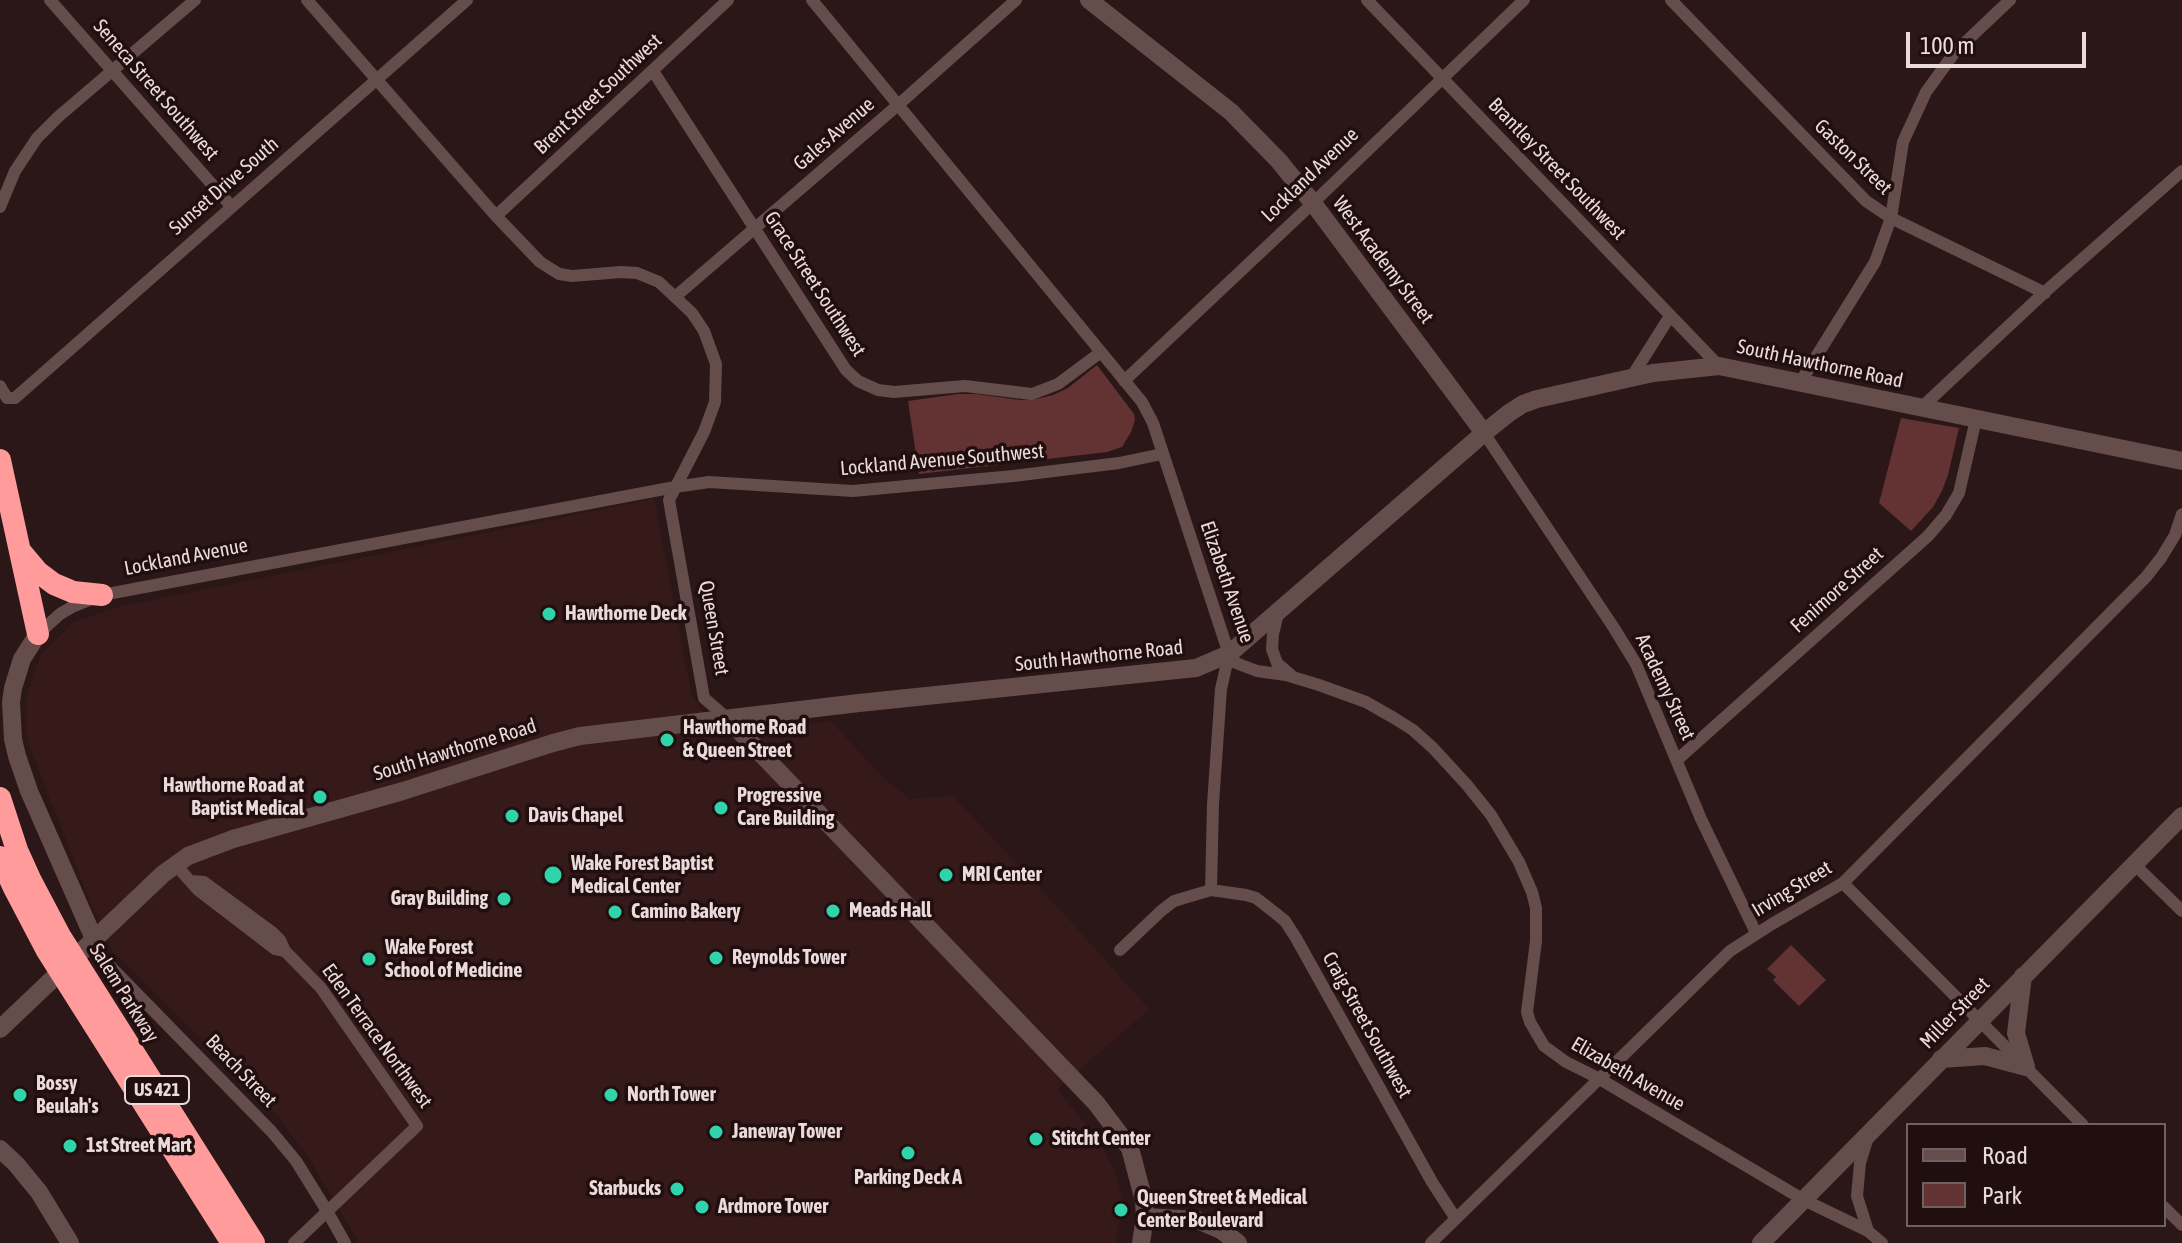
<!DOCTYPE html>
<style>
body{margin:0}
#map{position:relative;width:2182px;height:1243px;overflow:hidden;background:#2b1717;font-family:"Asap Condensed",sans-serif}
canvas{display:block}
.legend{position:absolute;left:1906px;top:1123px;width:260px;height:104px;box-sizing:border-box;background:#210e0e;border:2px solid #716060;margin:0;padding:10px 14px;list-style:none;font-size:24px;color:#eadada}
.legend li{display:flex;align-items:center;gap:16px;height:40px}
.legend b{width:40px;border:2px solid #716060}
.scale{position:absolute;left:1906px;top:32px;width:180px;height:36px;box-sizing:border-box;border:4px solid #eadada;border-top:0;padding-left:10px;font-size:24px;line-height:28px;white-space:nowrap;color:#eadada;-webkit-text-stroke:6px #210e0e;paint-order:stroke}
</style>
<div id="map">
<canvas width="2182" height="1243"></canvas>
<ul class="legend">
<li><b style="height:10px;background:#654d4c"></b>Road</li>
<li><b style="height:22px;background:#633233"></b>Park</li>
</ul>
<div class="scale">100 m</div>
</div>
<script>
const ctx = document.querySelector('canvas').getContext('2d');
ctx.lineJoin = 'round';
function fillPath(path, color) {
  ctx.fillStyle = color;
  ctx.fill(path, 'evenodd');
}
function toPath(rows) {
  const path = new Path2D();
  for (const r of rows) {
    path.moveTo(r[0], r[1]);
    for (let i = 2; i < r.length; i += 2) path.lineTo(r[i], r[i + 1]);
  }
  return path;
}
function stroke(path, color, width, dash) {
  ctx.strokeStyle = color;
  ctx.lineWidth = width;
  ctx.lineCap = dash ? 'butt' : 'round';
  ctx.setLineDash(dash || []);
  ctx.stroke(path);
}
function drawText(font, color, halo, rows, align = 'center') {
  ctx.font = font + ' "Asap Condensed",sans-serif';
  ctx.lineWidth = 7;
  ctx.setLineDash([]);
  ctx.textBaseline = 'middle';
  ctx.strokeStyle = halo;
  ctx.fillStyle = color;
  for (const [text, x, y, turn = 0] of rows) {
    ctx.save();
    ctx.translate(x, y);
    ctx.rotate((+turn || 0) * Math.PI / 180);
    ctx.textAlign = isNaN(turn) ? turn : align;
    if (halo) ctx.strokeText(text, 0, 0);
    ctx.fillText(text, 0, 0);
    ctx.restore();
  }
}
const built = toPath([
 [654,499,691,693,720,740,738,750,767,734,830,720,883,778,910,799,953,796,1064,914,1149,1009,1057,1090,1093,1132,1113,1167,1124,1202,1115,1243,359,1243,310,1160,279,1117,113,952,91,904,26,737,26,698,40,656,73,622,117,607]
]);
const green = toPath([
 [1097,365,1134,414,1135,420,1131,432,1122,447,1107,452,919,474,908,401,958,394,976,394,1020,400,1037,399,1053,395,1068,388],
 [1901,418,1959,428,1948,475,1942,491,1933,507,1911,531,1879,503],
 [1791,945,1826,980,1799,1006,1773,980,1776,977,1767,969]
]);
const street = toPath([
 [50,0,231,206],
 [307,0,496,216,540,262,559,274,572,276,621,272,637,273,659,282,692,313,704,331,716,364,715,402,704,432,669,500,704,698,728,719],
 [812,0,1142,402,1153,423,1229,654,1236,663,1257,671,1286,675,1319,685,1366,702,1394,718,1413,730,1433,748,1467,785,1491,815,1519,862,1532,892,1536,908,1536,941,1527,1012,1530,1022,1544,1046,1566,1062,1598,1078,1804,1200,1868,1231,1882,1243],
 [1367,0,1719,366],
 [1671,0,1866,201,1891,218,2045,293],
 [653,71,846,370,858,381,878,390,894,392,965,386,1032,394,1058,384,1101,352],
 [0,207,15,171,37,138,58,117,195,0],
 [496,216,728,0],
 [676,296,898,105,1016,0],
 [1631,378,1670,316],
 [1124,381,1313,203,1524,0],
 [1801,381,1875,262,1891,218,1903,142,1926,92,1955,52,2010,0],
 [0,386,7,398,15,398,467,0],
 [1922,407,2046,291,2182,171],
 [1484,433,1614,628,1636,664,1701,819,1756,933],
 [1279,610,1273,634,1272,649,1277,663,1291,675],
 [38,634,60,614,72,607,102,595,675,487,709,482,853,491,1013,476,1119,463,1162,454],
 [1677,760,1928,536,1946,515,1959,493,1976,419],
 [175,864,198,890,275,949,285,951],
 [2134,864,2182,911],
 [192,881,204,882,272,932,280,940,285,951,321,988,417,1126,294,1243],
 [1843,883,2083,1125],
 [1211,890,1213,804,1221,689,1229,654],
 [94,939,105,961,272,1132,296,1161,327,1211,345,1243],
 [1120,950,1161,911,1174,901,1211,890,1246,895,1256,898,1274,912,1285,921,1296,938,1432,1182,1456,1219],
 [1868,1137,1860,1163,1857,1196,1868,1231],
 [2164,1207,2182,1225],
 [1431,1243,1730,951,1772,924,1843,883,2146,577,2161,558,2175,535,2182,514]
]);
const secondary = toPath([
 [1089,0,1231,112,1279,161,1313,203,1484,433],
 [38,634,22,659,13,688,11,702,13,739,17,756,29,791,94,939],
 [728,719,1096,1103,1130,1148,1144,1201,1145,1217,1141,1243],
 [2023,976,2016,1033,2026,1067],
 [0,1029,163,874,188,856,233,839,403,791,553,743,580,736,859,703,1196,668,1229,654,1484,433,1509,413,1523,404,1537,399,1653,373,1719,366,2182,461],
 [1941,1059,1985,1056,2026,1067],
 [0,1149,16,1164,39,1192,70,1243],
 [1145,1217,1197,1220,1221,1230,1238,1243],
 [1761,1243,2182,816]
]);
const highway = toPath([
 [0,460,38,634],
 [22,553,38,572,54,584,73,592,102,595],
 [0,798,17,850,31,881,60,936,254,1243],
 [0,857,14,888,46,949,232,1243]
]);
const markers = [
 [549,614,8,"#2fd4aa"],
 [667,740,8,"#2fd4aa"],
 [320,797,8,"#2fd4aa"],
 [721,808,8,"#2fd4aa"],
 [512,816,8,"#2fd4aa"],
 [553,875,10,"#2fd4aa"],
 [946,875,8,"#2fd4aa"],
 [504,899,8,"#2fd4aa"],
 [833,911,8,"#2fd4aa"],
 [615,912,8,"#2fd4aa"],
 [716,958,8,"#2fd4aa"],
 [369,959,8,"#2fd4aa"],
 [20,1095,8,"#2fd4aa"],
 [611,1095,8,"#2fd4aa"],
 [716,1132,8,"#2fd4aa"],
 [1036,1139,8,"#2fd4aa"],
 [70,1146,8,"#2fd4aa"],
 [908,1153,8,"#2fd4aa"],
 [677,1189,8,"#2fd4aa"],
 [702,1207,8,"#2fd4aa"],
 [1121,1210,8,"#2fd4aa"]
];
const shields = [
 [157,1090,64]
];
const shieldNames = [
 ["US 421",157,1090]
];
const streetNames = [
 ["Seneca Street Southwest",156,90,49],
 ["Brent Street Southwest",598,94,-43],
 ["Gales Avenue",834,134,-41],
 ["Gaston Street",1853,157,44],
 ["Brantley Street Southwest",1557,169,46],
 ["Lockland Avenue",1310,175,-44],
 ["Sunset Drive South",224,186,-41],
 ["West Academy Street",1383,260,53],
 ["Grace Street Southwest",815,284,57],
 ["South Hawthorne Road",1820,364,12],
 ["Lockland Avenue Southwest",942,460,-5],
 ["Lockland Avenue",186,557,-11],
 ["Elizabeth Avenue",1227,582,71],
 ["Fenimore Street",1837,590,-42],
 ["Queen Street",714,628,80],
 ["South Hawthorne Road",1099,656,-6],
 ["Academy Street",1665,687,65],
 ["South Hawthorne Road",455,750,-17],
 ["Irving Street",1792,889,-31],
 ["Salem Parkway",124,993,58],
 ["Miller Street",1955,1013,-46],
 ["Craig Street Southwest",1367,1025,61],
 ["Eden Terrace Northwest",377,1036,54],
 ["Beach Street",241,1071,46],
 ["Elizabeth Avenue",1628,1074,30]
];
const poiNames = [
 ["Hawthorne Deck",565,614],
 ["Hawthorne Road",683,728],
 ["& Queen Street",683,751],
 ["Hawthorne Road at",304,786,"right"],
 ["Baptist Medical",304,809,"right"],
 ["Progressive",737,796],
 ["Care Building",737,819],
 ["Davis Chapel",528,816],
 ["Wake Forest Baptist",571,864],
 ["Medical Center",571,887],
 ["MRI Center",962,875],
 ["Gray Building",488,899,"right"],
 ["Meads Hall",849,911],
 ["Camino Bakery",631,912],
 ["Wake Forest",385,948],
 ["School of Medicine",385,971],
 ["Reynolds Tower",732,958],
 ["Bossy",36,1084],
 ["Beulah's",36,1107],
 ["North Tower",627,1095],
 ["Janeway Tower",732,1132],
 ["Stitcht Center",1052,1139],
 ["1st Street Mart",86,1146],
 ["Parking Deck A",908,1178,"center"],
 ["Starbucks",661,1189,"right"],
 ["Queen Street & Medical",1137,1198],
 ["Center Boulevard",1137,1221],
 ["Ardmore Tower",718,1207]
];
fillPath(built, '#361a1a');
fillPath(green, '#633233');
stroke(street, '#654d4c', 12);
stroke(secondary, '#654d4c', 18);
stroke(highway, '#ff9b9b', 22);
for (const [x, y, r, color] of markers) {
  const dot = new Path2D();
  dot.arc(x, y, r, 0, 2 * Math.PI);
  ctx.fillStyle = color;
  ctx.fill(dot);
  stroke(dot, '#210e0e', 3);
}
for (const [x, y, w] of shields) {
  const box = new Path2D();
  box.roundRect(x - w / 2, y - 14, w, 28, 6);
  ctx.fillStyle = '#210e0e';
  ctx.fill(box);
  stroke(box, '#eadada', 2);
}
drawText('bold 18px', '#eadada', null, shieldNames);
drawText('20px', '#eadada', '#210e0e', streetNames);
drawText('bold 20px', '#eadada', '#210e0e', poiNames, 'left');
</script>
